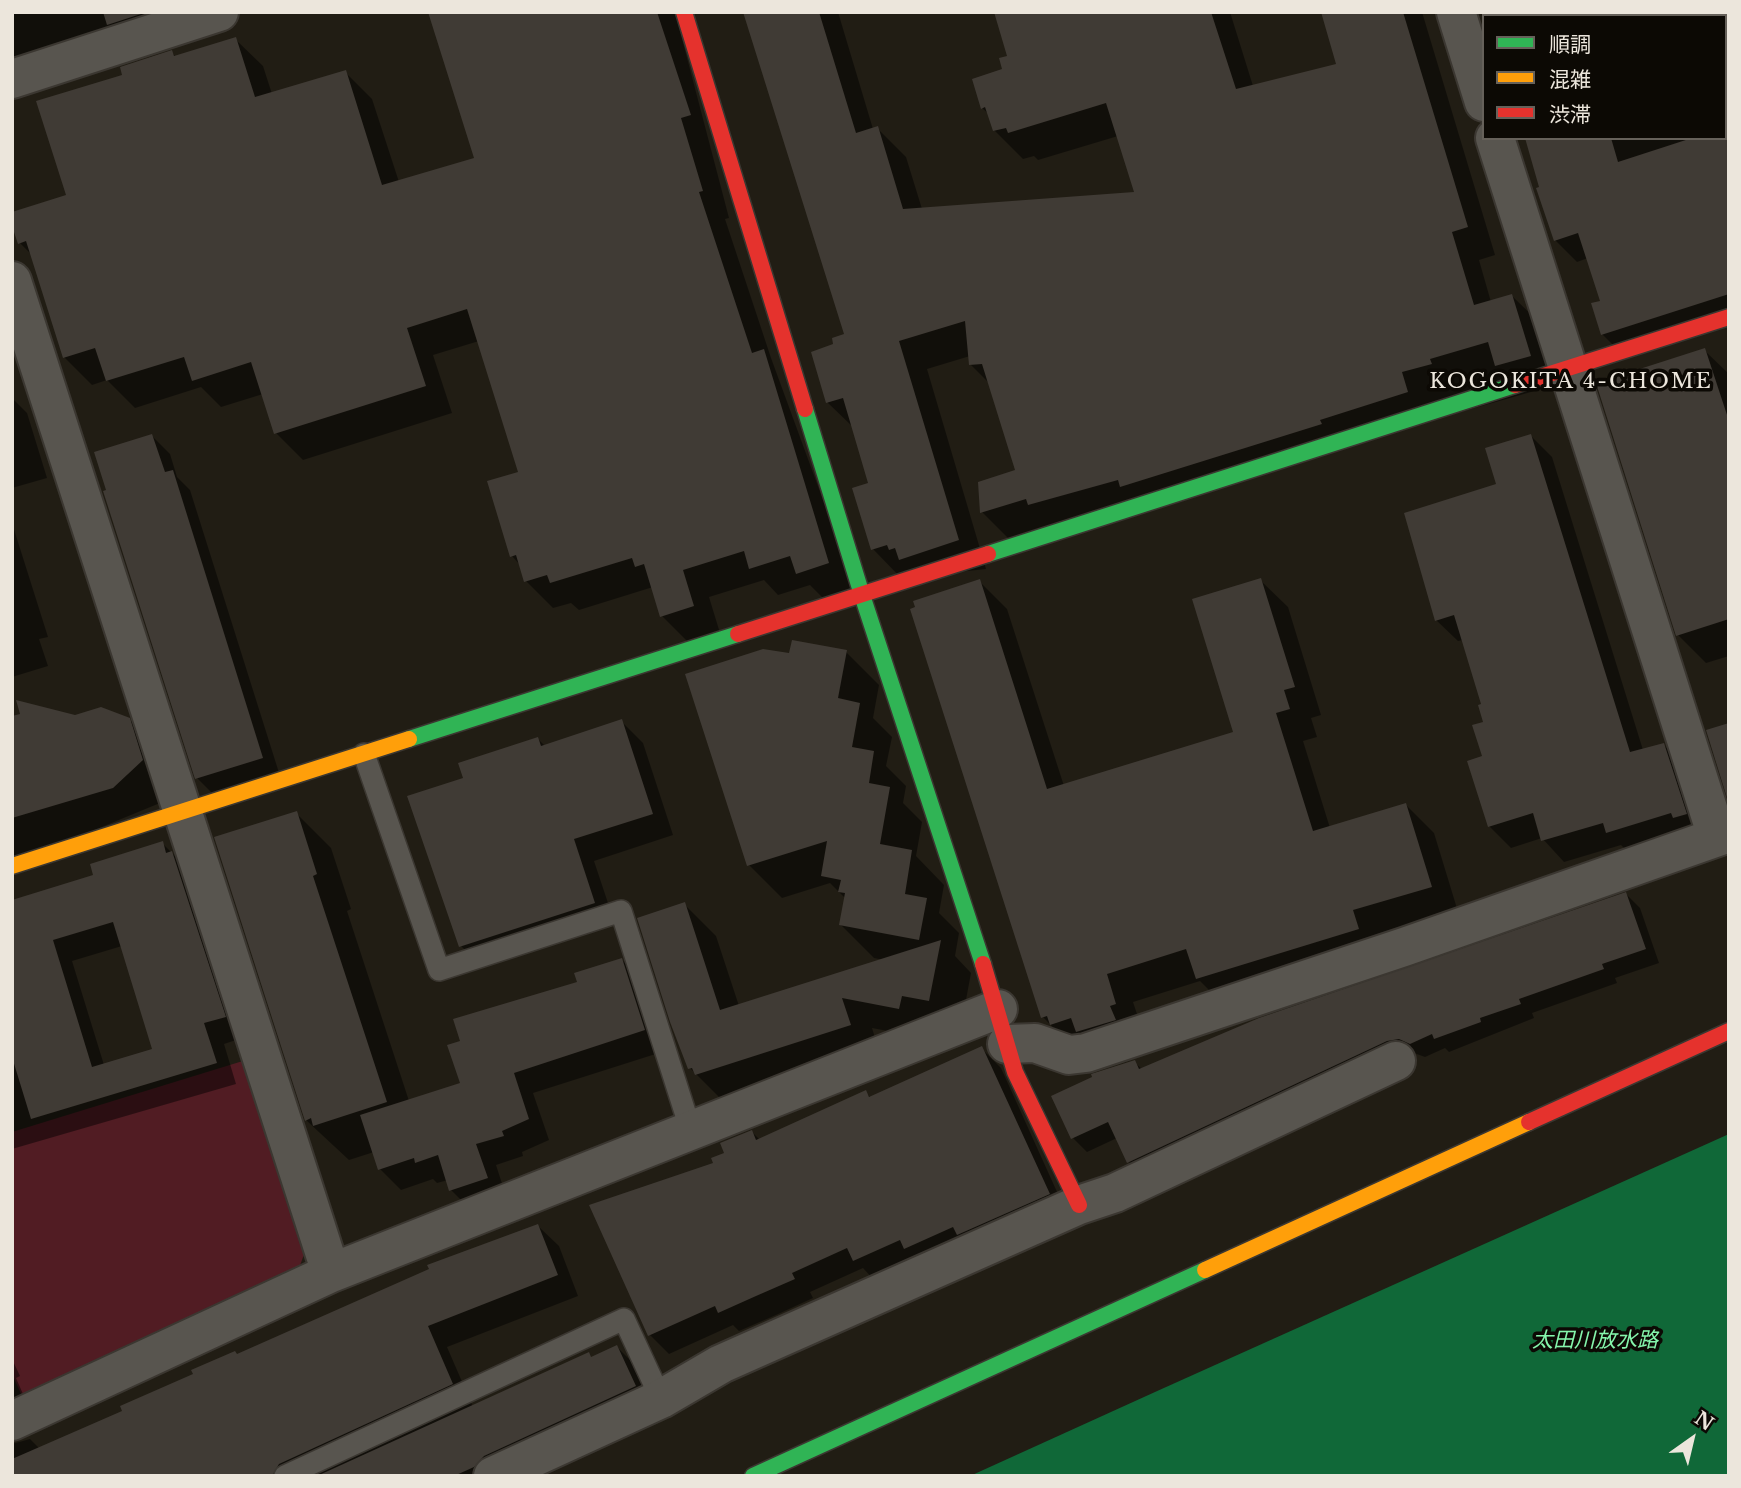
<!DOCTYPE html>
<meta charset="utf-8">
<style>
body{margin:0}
#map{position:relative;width:1741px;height:1488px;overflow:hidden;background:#211d14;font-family:"Libre Baskerville","Noto Sans JP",serif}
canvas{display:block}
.frame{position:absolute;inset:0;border:14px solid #ece6dc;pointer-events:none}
.legend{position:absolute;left:1482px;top:14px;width:245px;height:126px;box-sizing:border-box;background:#0c0904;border:2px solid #66615a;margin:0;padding:9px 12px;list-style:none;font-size:21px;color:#ece6dc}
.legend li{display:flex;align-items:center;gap:14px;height:35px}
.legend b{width:35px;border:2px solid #66615a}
.north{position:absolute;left:1657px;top:1404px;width:70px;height:70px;-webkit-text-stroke:5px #0c0904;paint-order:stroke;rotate:34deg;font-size:19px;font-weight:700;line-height:28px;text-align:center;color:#ece6dc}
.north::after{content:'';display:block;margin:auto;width:24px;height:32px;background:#ece6dc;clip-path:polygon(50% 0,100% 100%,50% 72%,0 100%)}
</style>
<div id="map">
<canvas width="1741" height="1488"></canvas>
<div class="frame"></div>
<ul class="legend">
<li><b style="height:9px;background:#30b455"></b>順調</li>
<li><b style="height:9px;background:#ff9f0a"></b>混雑</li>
<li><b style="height:9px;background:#e5322d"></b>渋滞</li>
</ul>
<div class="north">N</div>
</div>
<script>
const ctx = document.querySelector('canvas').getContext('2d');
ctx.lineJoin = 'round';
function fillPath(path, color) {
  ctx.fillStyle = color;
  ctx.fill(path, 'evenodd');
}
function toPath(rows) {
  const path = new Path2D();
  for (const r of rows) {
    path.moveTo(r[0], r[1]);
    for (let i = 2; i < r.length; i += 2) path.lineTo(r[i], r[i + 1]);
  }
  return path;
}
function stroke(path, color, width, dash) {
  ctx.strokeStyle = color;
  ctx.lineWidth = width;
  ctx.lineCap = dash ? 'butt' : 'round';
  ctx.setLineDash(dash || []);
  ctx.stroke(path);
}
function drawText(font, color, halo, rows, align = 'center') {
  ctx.font = font + ' "Libre Baskerville","Noto Sans JP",serif';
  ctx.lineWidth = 7;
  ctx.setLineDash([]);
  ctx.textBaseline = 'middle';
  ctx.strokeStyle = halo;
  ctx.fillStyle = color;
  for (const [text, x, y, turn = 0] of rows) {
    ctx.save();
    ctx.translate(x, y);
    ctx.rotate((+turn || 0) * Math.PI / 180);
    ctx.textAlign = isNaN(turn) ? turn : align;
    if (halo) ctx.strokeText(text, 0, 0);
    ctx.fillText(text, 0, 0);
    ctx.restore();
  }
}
const green = toPath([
 [246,1060,308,1244,299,1268,22,1396,12,1374,12,1132]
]);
const water = toPath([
 [1729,1134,1729,1476,970,1476,1155,1392]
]);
const shadow = toPath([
 [12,12,179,12,12,62],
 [430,12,675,12,729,218,725,219,771,358,856,590,825,600,810,585,778,595,764,580,709,597,720,633,689,643,662,616,653,587,579,610,571,603,553,608,526,581,521,566,512,556,520,473,479,341,433,355,452,413,303,460,276,433,263,394,221,407,201,387,135,408,107,380,92,385,64,357,33,256,20,243,68,197,125,76,171,52,176,57,235,39,263,66,272,94,345,72,372,99,399,182,476,159],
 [745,12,838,12,873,129,877,128,906,157,922,209,1136,194,1118,136,1038,160,1034,156,1023,159,994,130,990,115,982,108,1009,57,995,12,1230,12,1253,86,1338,65,1323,12,1422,12,1495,255,1479,260,1491,302,1512,296,1541,324,1559,384,1010,540,982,512,1017,471,990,384,970,364,970,356,927,369,986,569,901,578,873,549,870,484,854,428,828,403,813,353,835,345,846,336],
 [1491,12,1586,12,1587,16,1492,16],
 [1618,12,1641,12,1644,16,1606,16],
 [1698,12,1729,12,1729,322,1624,356,1602,334,1602,302,1588,258,1577,262,1555,240,1526,138,1725,138,1725,16,1687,16],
 [1704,350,1729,374,1729,656,1706,663,1678,635],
 [12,398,27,413,47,478,12,488],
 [152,436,170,454,177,477,190,490,280,776,215,796,197,778],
 [1531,436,1552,457,1643,750,1664,745,1685,767,1707,835,1629,853,1621,845,1564,862,1542,838,1511,848,1489,826,1483,705,1463,640,1458,641,1436,620,1498,485],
 [12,523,48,637,39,639,48,666,12,677],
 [1260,580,1288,607,1321,715,1311,718,1317,737,1303,741,1330,828,1406,805,1434,833,1459,915,1225,1006,1200,981,1133,1002,1143,1032,1070,1045,1043,1017,979,581,1007,609,1064,786,1235,733],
 [846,652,879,685,873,718,892,737,886,766,906,786,903,803,922,822,916,856,944,885,939,913,959,933,955,956,971,973,960,1032,930,1039,872,1028,881,1057,728,1106,690,1068,684,904,716,936,739,1006,884,960,874,958,841,925,846,899,830,883,782,898,749,865,790,655],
 [75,717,129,719,164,755,177,796,12,864,12,718],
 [621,721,643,743,673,835,594,861,615,924,482,967,461,946,465,780,538,739,545,746],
 [296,813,331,848,351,909,347,911,409,1101,462,1084,462,1042,622,960,643,981,665,1051,533,1093,549,1140,522,1152,523,1156,496,1165,507,1199,472,1211,451,1190,448,1180,437,1183,433,1179,401,1190,380,1169,374,1152,349,1160,306,1120],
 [162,843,192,873,245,1037,224,1044,236,1084,12,1149,12,902,96,876],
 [122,946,154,1050,104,1065,72,961],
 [1626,894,1640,908,1659,963,1615,978,1617,983,1532,1013,1534,1018,1449,1052,1445,1048,1425,1057,1414,1053,1401,1054,1142,1176,1129,1162,1117,1138,1087,1152,1073,1138,1134,1062,1143,1070],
 [981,1048,1001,1068,1067,1214,874,1280,863,1268,810,1292,813,1298,776,1315,739,1331,733,1325,669,1354,650,1335,591,1206,715,1164,752,1132,760,1140,865,1092,871,1098],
 [538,1226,559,1246,578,1296,447,1347,473,1407,617,1347,637,1367,656,1407,506,1476,12,1476,12,1444,30,1439,40,1449,124,1412,238,1356],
 [12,1359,20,1376,16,1378,33,1417,12,1435]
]);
const building = toPath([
 [103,12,147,12,107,25],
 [428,12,657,12,691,115,681,118,703,191,699,192,752,353,764,349,829,563,796,574,790,556,749,569,744,551,683,570,694,606,660,617,644,564,635,567,632,558,550,583,547,575,524,582,516,555,510,557,487,481,518,472,467,309,407,328,426,386,274,434,251,362,192,381,184,357,106,381,95,348,63,358,26,241,18,244,12,226,12,212,66,195,36,101,122,75,120,67,172,50,174,56,236,37,255,97,346,70,382,185,474,158],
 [743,12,819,12,856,133,878,126,903,209,1134,192,1106,103,1008,133,1006,128,993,131,985,107,981,109,972,79,1002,69,999,58,1007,56,994,12,1211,12,1236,89,1336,64,1321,12,1403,12,1468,227,1452,232,1474,305,1512,294,1531,356,1495,366,1488,342,1430,359,1432,364,1402,372,1408,392,1320,420,1322,424,1120,487,1118,480,1028,505,1026,499,980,513,978,482,1015,470,982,364,969,365,965,321,899,341,959,540,899,560,895,548,889,550,887,545,871,550,852,488,868,483,843,398,826,403,811,352,833,344,832,338,844,334],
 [1525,138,1611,138,1618,162,1692,138,1729,138,1729,294,1601,335,1591,303,1600,301,1578,233,1554,241,1536,188,1539,187],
 [1705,348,1729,421,1729,619,1676,636,1596,383],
 [152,434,165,472,173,470,263,758,195,779,103,491,106,490,94,452],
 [1531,434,1630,752,1664,743,1687,814,1673,818,1671,813,1606,833,1603,823,1541,841,1533,813,1488,827,1467,761,1482,756,1472,725,1483,722,1478,705,1481,704,1454,615,1435,621,1404,513,1496,484,1485,448],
 [1261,578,1295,687,1284,690,1290,709,1276,713,1313,831,1406,803,1432,887,1353,910,1359,929,1196,979,1186,949,1107,974,1116,1004,1110,1006,1116,1020,1076,1032,1071,1018,1050,1025,1047,1016,1041,1018,910,609,915,607,913,601,980,579,1047,789,1233,732,1192,599],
 [792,640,847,650,838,698,860,703,852,747,874,751,869,783,890,787,880,844,912,850,905,894,927,898,919,940,839,925,845,893,838,892,841,880,821,876,827,841,747,866,685,674,763,649,789,653],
 [16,700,75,715,101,707,130,718,143,760,113,788,12,818,12,716,20,714],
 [622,719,653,814,574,839,595,903,459,947,407,796,463,778,458,763,538,737,541,746],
 [1729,723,1729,800,1728,801,1706,730],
 [297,811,317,874,313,876,387,1102,313,1126,311,1118,305,1121,214,837],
 [163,841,166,853,172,851,226,1017,204,1023,217,1063,31,1119,12,1057,12,900,93,875,90,864],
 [113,922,152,1049,92,1067,53,940],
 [1626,892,1646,949,1602,964,1604,969,1519,999,1521,1004,1480,1018,1481,1022,1434,1039,1432,1034,1410,1044,1399,1039,1387,1041,1127,1163,1108,1122,1071,1139,1051,1096,1092,1077,1091,1074,1135,1060,1139,1069,1259,1018],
 [685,902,720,1010,941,940,929,1001,902,996,899,1009,842,998,851,1025,695,1075,692,1068,688,1069,670,1022,637,918],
 [622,958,645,1030,514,1073,529,1119,502,1131,504,1136,476,1144,488,1178,449,1191,438,1155,415,1163,414,1158,378,1170,360,1115,460,1083,447,1045,460,1041,453,1019,577,982,574,973],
 [982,1046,1050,1194,957,1235,953,1227,904,1249,900,1240,853,1261,847,1248,792,1273,795,1279,756,1296,718,1313,715,1306,648,1336,589,1205,713,1163,711,1158,724,1153,720,1143,752,1130,756,1140,866,1090,869,1097],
 [538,1224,558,1275,428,1326,453,1384,279,1464,272,1476,12,1476,12,1459,122,1411,120,1406,193,1374,191,1370,235,1351,237,1354,429,1269,427,1265],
 [617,1345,636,1386,484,1456,474,1467,454,1476,317,1476,589,1352,591,1357]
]);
const lane = toPath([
 [364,754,439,970,621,911,691,1131],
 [285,1476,624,1319,661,1399]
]);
const street = toPath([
 [1456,12,1484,102],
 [12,79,219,12],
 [1495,138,1717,837],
 [12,281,331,1273],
 [1007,1044,1035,1043,1069,1055,1086,1053,1404,947,1729,833],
 [12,1421,331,1273,998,1009],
 [493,1476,661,1399,721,1364,1079,1205,1115,1193,1396,1061]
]);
const fast = toPath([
 [805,409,862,595,983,964],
 [988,554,1515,385],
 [409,739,738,634],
 [753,1476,1205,1270]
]);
const slow = toPath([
 [12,866,409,739],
 [1205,1270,1529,1122]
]);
const jam = toPath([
 [684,12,805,409],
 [1515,385,1729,317],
 [738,634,988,554],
 [983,964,1015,1072,1079,1205],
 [1529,1122,1729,1031]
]);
const neighbourhoodNames = [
 ["KOGOKITA 4-CHOME",1571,382]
];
const waterNames = [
 ["太田川放水路",1595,1341]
];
fillPath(green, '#511c23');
fillPath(water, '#106838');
fillPath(shadow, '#0007');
fillPath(building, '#403b35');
stroke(lane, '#3b3731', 24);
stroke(street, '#3b3731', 42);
stroke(fast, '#3b3731', 19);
stroke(slow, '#3b3731', 19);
stroke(jam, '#3b3731', 19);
stroke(lane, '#58554f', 21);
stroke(street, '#58554f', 38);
stroke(fast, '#30b455', 16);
stroke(slow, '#ff9f0a', 16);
stroke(jam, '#e5322d', 16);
ctx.letterSpacing = '2px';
drawText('21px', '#ece6dc', '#0c0904', neighbourhoodNames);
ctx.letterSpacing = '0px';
drawText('italic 21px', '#85f6ac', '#0c0904', waterNames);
</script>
